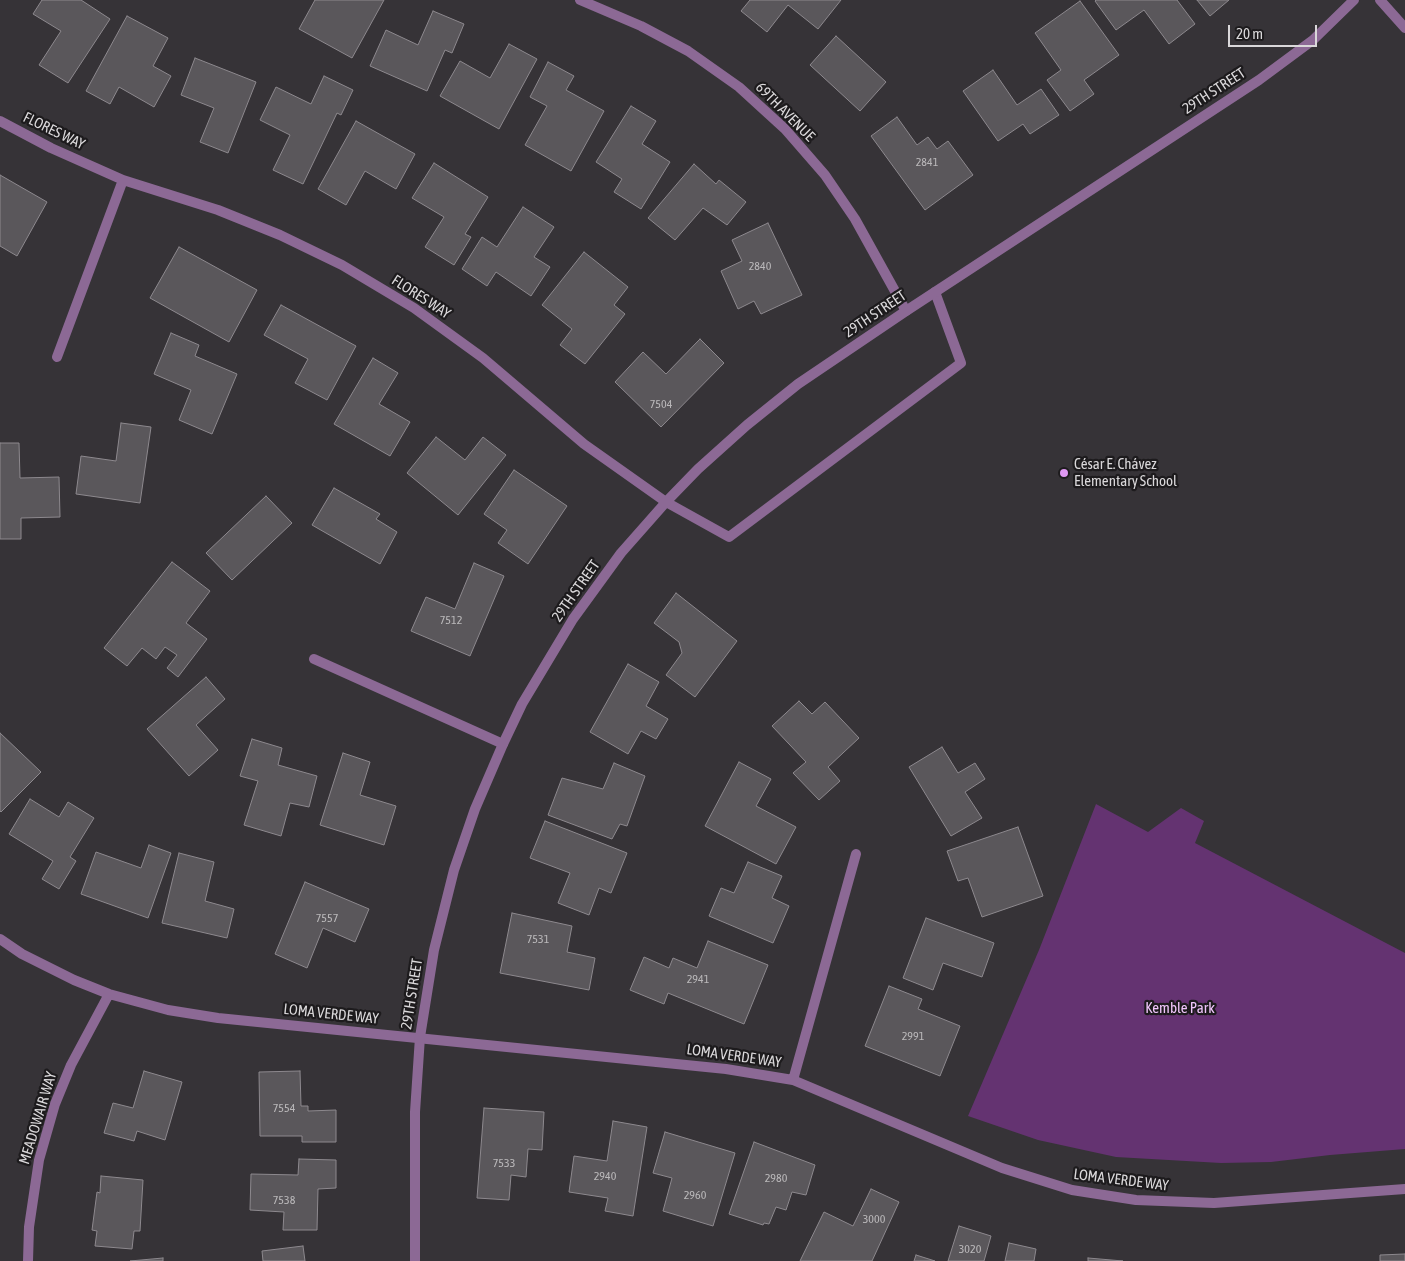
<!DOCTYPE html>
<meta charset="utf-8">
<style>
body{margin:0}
#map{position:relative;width:1405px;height:1261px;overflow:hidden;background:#363337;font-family:"Asap Condensed",sans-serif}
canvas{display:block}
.scale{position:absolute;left:1228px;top:25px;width:89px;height:22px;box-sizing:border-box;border:2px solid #dad8da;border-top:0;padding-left:6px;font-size:15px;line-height:18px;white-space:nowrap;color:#dad8da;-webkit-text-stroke:4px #1d1b1d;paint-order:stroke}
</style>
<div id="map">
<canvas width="1405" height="1261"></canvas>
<div class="scale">20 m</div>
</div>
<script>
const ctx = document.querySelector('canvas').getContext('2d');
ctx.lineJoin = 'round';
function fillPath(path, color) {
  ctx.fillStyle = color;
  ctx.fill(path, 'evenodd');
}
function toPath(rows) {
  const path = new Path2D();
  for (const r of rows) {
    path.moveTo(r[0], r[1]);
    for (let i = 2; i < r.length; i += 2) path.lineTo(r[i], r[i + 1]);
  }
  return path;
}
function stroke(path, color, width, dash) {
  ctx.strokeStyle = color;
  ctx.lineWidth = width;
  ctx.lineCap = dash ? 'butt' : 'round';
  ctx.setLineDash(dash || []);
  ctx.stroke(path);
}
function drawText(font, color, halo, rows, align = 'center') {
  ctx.font = font + ' "Asap Condensed",sans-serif';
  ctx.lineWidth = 4.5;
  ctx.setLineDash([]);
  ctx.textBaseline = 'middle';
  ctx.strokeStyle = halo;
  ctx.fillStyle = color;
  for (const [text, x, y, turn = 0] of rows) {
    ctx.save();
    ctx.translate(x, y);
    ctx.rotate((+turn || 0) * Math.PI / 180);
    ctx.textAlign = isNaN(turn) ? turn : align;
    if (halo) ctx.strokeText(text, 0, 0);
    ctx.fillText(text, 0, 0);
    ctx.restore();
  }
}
const green = toPath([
 [1096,804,1148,832,1181,808,1204,821,1195,843,1405,953,1405,1149,1330,1155,1271,1162,1221,1163,1116,1157,1038,1140,968,1116,1039,950]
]);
const building = toPath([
 [42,0,81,0,110,19,68,83,39,65,61,31,33,14,42,0],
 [315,0,384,0,352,58,299,29,315,0],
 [750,0,841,0,818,29,788,5,767,32,741,11,750,0],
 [1096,0,1177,0,1195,24,1169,44,1144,10,1116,30,1095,1,1096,0],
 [1197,0,1229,0,1210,16,1197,0],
 [1080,1,1119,55,1084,80,1094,94,1070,111,1047,80,1061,70,1035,33,1080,1],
 [433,11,464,24,452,53,445,50,427,91,370,66,386,30,418,45,433,11],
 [127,16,168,38,153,66,171,76,154,107,119,87,110,104,86,91,127,16],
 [836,36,886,82,860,111,810,65,836,36],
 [509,44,537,59,499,129,440,96,460,61,490,78,509,44],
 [195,58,256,82,228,153,200,142,214,108,181,95,195,58],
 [548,62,574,76,566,90,604,111,571,171,525,145,547,106,530,97,548,62],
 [993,70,1017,105,1041,89,1059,115,1030,134,1023,124,998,141,963,91,993,70],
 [324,76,353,90,341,115,337,113,303,184,273,170,290,135,260,120,276,87,311,104,324,76],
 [631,106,656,121,642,144,670,162,641,209,614,192,622,179,596,162,631,106],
 [897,117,917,145,928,137,937,149,948,141,973,175,925,210,871,136,897,117],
 [356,121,415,154,396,189,365,171,346,205,318,189,356,121],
 [434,163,488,197,465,234,471,237,454,265,425,247,444,217,412,198,434,163],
 [694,164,716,184,719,180,746,202,727,225,703,208,675,240,648,218,694,164],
 [0,175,47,202,17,256,0,246,0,175],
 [523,207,554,227,534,257,550,267,531,296,496,272,487,286,462,269,482,237,497,247,523,207],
 [768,223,802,295,761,314,754,301,738,309,721,271,742,261,732,240,768,223],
 [179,247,257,290,229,342,150,298,179,247],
 [584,252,628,287,614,305,625,314,585,364,560,345,572,329,542,305,584,252],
 [281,305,356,346,327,400,295,383,308,359,264,335,281,305],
 [171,333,199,345,195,356,237,374,212,434,179,420,191,390,154,374,171,333],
 [700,339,724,363,661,427,615,382,643,352,666,374,700,339],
 [373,358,398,373,379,404,410,422,390,456,334,424,373,358],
 [121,423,151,427,140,503,76,494,81,456,116,461,121,423],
 [436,437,465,460,483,437,506,455,458,515,407,473,436,437],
 [0,443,19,443,20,478,59,477,60,517,21,518,21,539,0,539,0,443],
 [514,470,567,506,528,564,498,543,507,530,484,514,514,470],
 [334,488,380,514,376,519,397,532,380,564,312,525,334,488],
 [266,496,292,523,232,580,206,553,266,496],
 [172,562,210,591,186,623,207,639,178,677,167,668,177,655,165,647,156,659,142,648,127,666,104,648,172,562],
 [474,563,504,576,470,656,411,631,426,597,455,609,474,563],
 [676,593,737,641,695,697,666,675,682,653,679,642,654,623,676,593],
 [628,664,659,682,646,706,668,719,656,739,641,731,628,754,590,732,628,664],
 [206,677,225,699,196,725,218,750,189,776,147,729,206,677],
 [799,701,812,714,825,702,859,738,828,767,840,781,819,800,793,773,806,762,772,726,799,701],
 [0,733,41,772,1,812,0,811,0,733],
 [252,739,282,748,278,765,317,776,309,807,290,803,281,836,244,825,258,781,240,776,252,739],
 [942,747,958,773,975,763,985,779,965,792,982,818,951,836,909,767,942,747],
 [343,753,370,762,360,795,396,806,384,845,320,825,343,753],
 [739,762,771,779,756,806,796,827,776,864,705,826,739,762],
 [614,763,645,776,627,826,620,824,612,839,548,815,562,778,603,789,614,763],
 [30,799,59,817,68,802,94,818,70,857,76,861,59,889,42,879,53,861,9,834,30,799],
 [545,821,627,853,611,893,599,888,589,915,558,903,570,873,530,858,545,821],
 [1018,827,1043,896,982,917,968,878,958,881,947,851,1018,827],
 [149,845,171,853,148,918,81,894,96,852,141,868,149,845],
 [179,853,214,862,205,901,234,909,227,938,162,923,179,853],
 [748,862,782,876,772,898,789,906,773,943,709,916,721,888,734,893,748,862],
 [305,882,369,909,355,942,323,928,307,968,275,954,305,882],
 [512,913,572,926,567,952,595,958,589,990,500,973,512,913],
 [926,918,994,943,982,977,943,963,933,990,903,978,926,918],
 [708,941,768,965,744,1024,668,993,664,1004,630,990,644,957,669,968,673,958,697,968,708,941],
 [889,986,922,999,918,1009,960,1026,940,1076,865,1046,889,986],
 [144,1071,182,1082,165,1140,137,1131,134,1141,104,1133,113,1103,133,1108,144,1071],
 [300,1071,301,1106,308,1106,308,1111,336,1110,336,1142,302,1142,302,1136,260,1136,259,1072,300,1071],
 [484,1108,544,1112,542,1150,528,1149,526,1177,511,1175,509,1200,477,1198,484,1108],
 [613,1121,647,1127,633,1216,605,1211,608,1198,569,1192,574,1156,607,1161,613,1121],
 [665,1132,735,1153,713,1226,663,1211,672,1178,653,1173,665,1132],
 [754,1142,815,1165,806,1195,792,1192,786,1210,776,1207,769,1224,764,1223,763,1225,729,1214,754,1142],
 [299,1159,336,1160,336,1188,318,1189,317,1230,283,1230,284,1212,250,1210,251,1174,298,1175,299,1159],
 [101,1176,143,1180,140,1231,134,1231,132,1249,95,1246,97,1231,92,1230,97,1192,100,1193,101,1176],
 [871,1189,899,1202,872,1261,800,1261,824,1212,853,1226,871,1189],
 [959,1226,991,1236,984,1261,948,1261,959,1226],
 [1009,1243,1036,1249,1034,1261,1005,1261,1009,1243],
 [303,1246,305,1261,263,1261,262,1251,303,1246],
 [1405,1254,1405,1261,1380,1261,1380,1255,1405,1254],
 [916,1255,935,1261,914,1261,916,1255],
 [163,1258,163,1261,130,1261,163,1258],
 [1088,1258,1123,1261,1088,1261,1088,1258]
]);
const service = toPath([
 [666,502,729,537,961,363,935,292]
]);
const minor = toPath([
 [580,0,641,26,688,51,739,87,785,129,825,175,855,219,906,311],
 [1380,0,1405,28],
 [0,121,51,148,123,180,218,210,280,235,342,265,414,308,483,358,584,444,666,502],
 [57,357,123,180],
 [314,659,503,744],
 [0,939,22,954,74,980,109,994,168,1010,218,1018,726,1069,793,1080,1002,1168,1072,1190,1136,1200,1214,1203,1405,1189],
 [793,1080,856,854],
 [28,1261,29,1227,39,1160,55,1104,71,1065,109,994]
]);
const tertiary = toPath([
 [415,1261,415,1112,420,1037,434,950,454,870,475,809,503,744,522,704,573,619,621,553,666,502,698,469,747,425,798,384,906,311,1259,80,1313,40,1354,0]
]);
const markers = [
 [1064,473,5,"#df98f2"]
];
const numberNames = [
 ["2841",927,162],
 ["2840",760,266],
 ["7504",661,404],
 ["7512",451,620],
 ["7557",327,918],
 ["7531",538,939],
 ["2941",698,979],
 ["2991",913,1036],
 ["7554",284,1108],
 ["7533",504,1163],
 ["2940",605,1176],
 ["2980",776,1178],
 ["2960",695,1195],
 ["7538",284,1200],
 ["3000",874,1219],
 ["3020",970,1249]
];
const streetNames = [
 ["29TH STREET",1214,91,-33],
 ["69TH AVENUE",785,112,45],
 ["FLORES WAY",54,131,26],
 ["FLORES WAY",421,297,33],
 ["29TH STREET",875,314,-34],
 ["29TH STREET",576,591,-55],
 ["29TH STREET",412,994,-81],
 ["LOMA VERDE WAY",331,1014,6],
 ["LOMA VERDE WAY",734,1056,8],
 ["MEADOWAIR WAY",38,1118,-73],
 ["LOMA VERDE WAY",1121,1180,7]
];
const poiNames = [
 ["César E. Chávez",1074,464],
 ["Elementary School",1074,481]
];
const parkNames = [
 ["Kemble Park",1180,1008]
];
fillPath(green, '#643371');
fillPath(building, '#5a575b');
stroke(building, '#8d898e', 1);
stroke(service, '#8c6995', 10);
stroke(minor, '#8c6995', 10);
stroke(tertiary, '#8c6995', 10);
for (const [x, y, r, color] of markers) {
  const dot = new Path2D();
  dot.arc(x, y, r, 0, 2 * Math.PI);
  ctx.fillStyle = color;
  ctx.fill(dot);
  stroke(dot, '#1d1b1d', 2);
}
drawText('12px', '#bab8ba', null, numberNames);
drawText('15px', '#dad8da', '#1d1b1d', streetNames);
drawText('15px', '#dad8da', '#1d1b1d', poiNames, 'left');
drawText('15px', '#f0c5fb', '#1d1b1d', parkNames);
</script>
